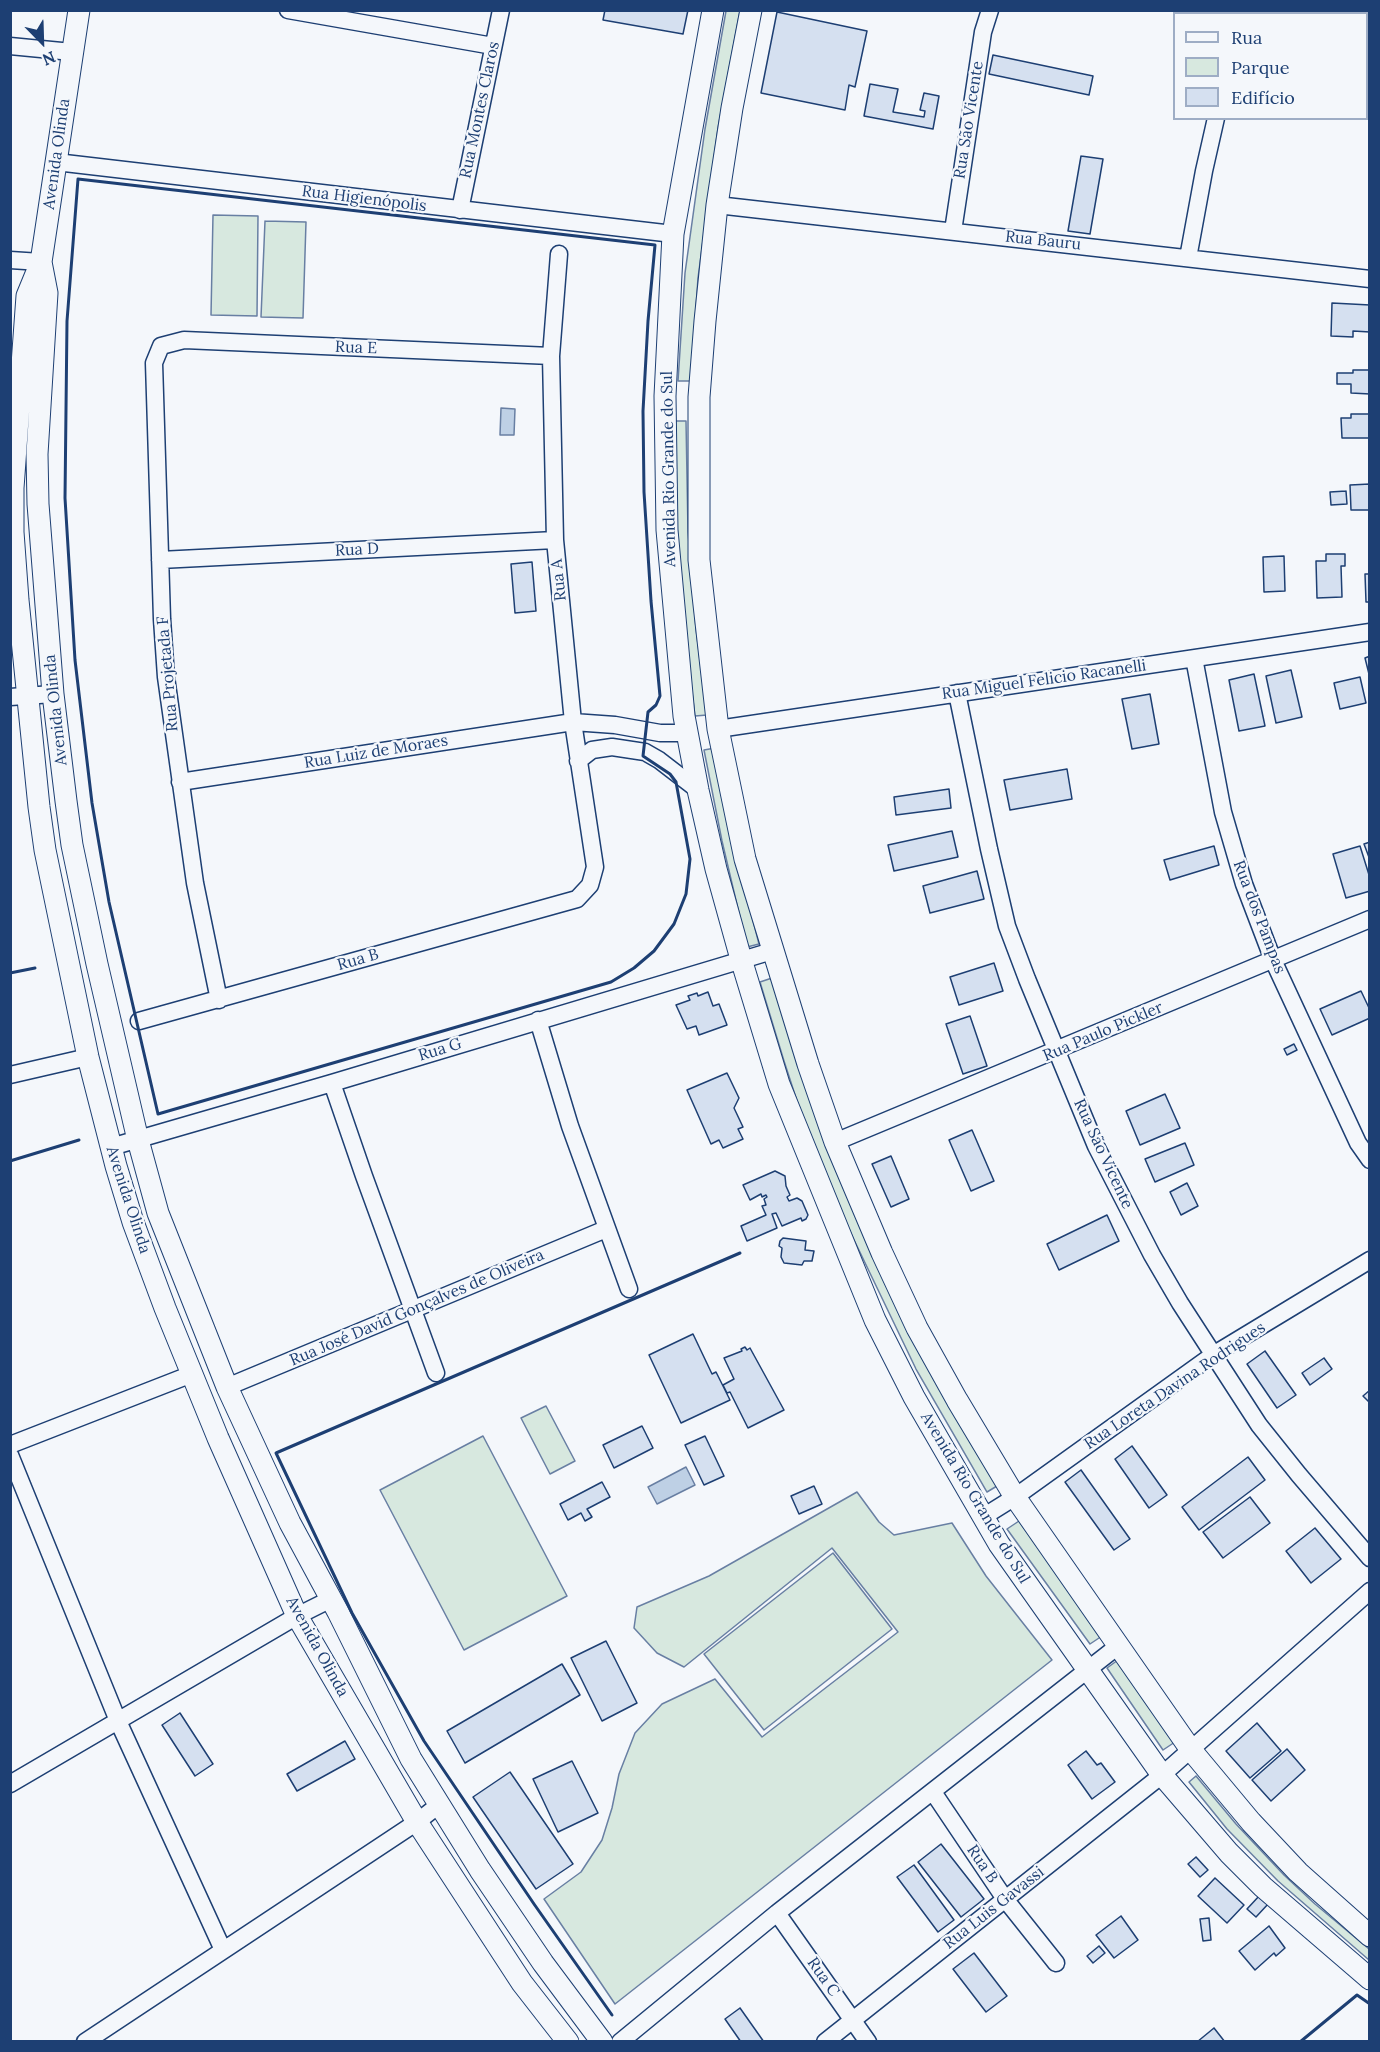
<!DOCTYPE html>
<meta charset="utf-8">
<style>
body{margin:0}
#map{position:relative;width:1380px;height:2052px;overflow:hidden;background:#f4f7fb;font-family:Lora,serif}
canvas{display:block}
.frame{position:absolute;inset:0;border:12px solid #1d3f73;pointer-events:none}
.legend{position:absolute;left:1173px;top:12px;width:195px;height:108px;box-sizing:border-box;background:#f4f7fb;border:2px solid #9eadc5;margin:0;padding:8px 10px;list-style:none;font-size:18px;color:#1d3f73}
.legend li{display:flex;align-items:center;gap:12px;height:30px}
.legend b{width:30px;border:2px solid #9eadc5}
.north{position:absolute;left:12px;top:12px;width:60px;height:60px;-webkit-text-stroke:4px #f4f7fb;paint-order:stroke;rotate:157deg;font-size:16px;font-weight:700;line-height:24px;text-align:center;color:#1d3f73}
.north::after{content:'';display:block;margin:auto;width:21px;height:27px;background:#1d3f73;clip-path:polygon(50% 0,100% 100%,50% 72%,0 100%)}
</style>
<div id="map">
<canvas width="1380" height="2052"></canvas>
<div class="frame"></div>
<ul class="legend">
<li><b style="height:8px;background:#f4f7fb"></b>Rua</li>
<li><b style="height:16px;background:#d7e8df"></b>Parque</li>
<li><b style="height:16px;background:#d5e0f0"></b>Edifício</li>
</ul>
<div class="north">N</div>
</div>
<script>
const ctx = document.querySelector('canvas').getContext('2d');
ctx.lineJoin = 'round';
function fillPath(path, color) {
  ctx.fillStyle = color;
  ctx.fill(path, 'evenodd');
}
function toPath(rows) {
  const path = new Path2D();
  for (const r of rows) {
    path.moveTo(r[0], r[1]);
    for (let i = 2; i < r.length; i += 2) path.lineTo(r[i], r[i + 1]);
  }
  return path;
}
function stroke(path, color, width, dash) {
  ctx.strokeStyle = color;
  ctx.lineWidth = width;
  ctx.lineCap = dash ? 'butt' : 'round';
  ctx.setLineDash(dash || []);
  ctx.stroke(path);
}
function drawText(font, color, halo, rows, align = 'center') {
  ctx.font = font + ' Lora,serif';
  ctx.lineWidth = 4.5;
  ctx.setLineDash([]);
  ctx.textBaseline = 'middle';
  ctx.strokeStyle = halo;
  ctx.fillStyle = color;
  for (const [text, x, y, turn = 0] of rows) {
    ctx.save();
    ctx.translate(x, y);
    ctx.rotate((+turn || 0) * Math.PI / 180);
    ctx.textAlign = isNaN(turn) ? turn : align;
    if (halo) ctx.strokeText(text, 0, 0);
    ctx.fillText(text, 0, 0);
    ctx.restore();
  }
}
const green = toPath([
 [726,11,740,11,718,128,698,278,691,381,678,381,685,273,705,129,726,11],
 [213,215,258,216,257,316,211,315,213,215],
 [265,221,306,222,303,318,261,317,265,221],
 [674,421,686,421,688,532,696,629,707,715,695,716,684,629,676,534,674,421],
 [715,748,732,838,759,944,747,947,722,841,704,750,715,748],
 [772,978,796,1058,997,1486,987,1492,916,1369,844,1219,799,1107,784,1061,760,982,772,978],
 [546,1406,575,1461,550,1474,521,1418,546,1406],
 [483,1436,567,1596,464,1650,380,1490,483,1436],
 [857,1492,879,1522,894,1535,952,1523,986,1576,1052,1660,615,2004,544,1899,581,1872,602,1840,612,1808,619,1774,635,1733,662,1704,715,1679,762,1737,898,1632,832,1548,684,1667,657,1653,634,1628,637,1607,709,1576,857,1492],
 [1019,1521,1102,1636,1090,1644,1007,1529,1019,1521],
 [833,1553,892,1629,764,1730,704,1654,833,1553],
 [1118,1660,1175,1742,1163,1750,1107,1668,1118,1660],
 [1196,1776,1236,1824,1284,1875,1315,1904,1369,1949,1369,1960,1278,1881,1227,1829,1189,1782,1196,1776]
]);
const water = toPath([
 [501,408,515,409,514,435,500,435,501,408],
 [686,1467,695,1485,657,1504,648,1487,686,1467]
]);
const building = toPath([
 [605,10,688,10,683,34,603,20,605,10],
 [777,12,867,31,855,87,849,85,845,110,761,93,777,12],
 [993,55,1093,76,1089,95,989,74,993,55],
 [870,84,898,89,893,112,924,117,925,111,920,110,924,93,939,96,933,129,864,116,870,84],
 [1081,156,1103,159,1090,234,1068,231,1081,156],
 [1332,303,1370,305,1370,332,1353,331,1353,337,1331,336,1332,303],
 [1369,364,1370,394,1351,393,1351,384,1337,384,1337,373,1353,373,1353,370,1369,370,1369,364],
 [1351,414,1370,414,1370,438,1342,438,1341,418,1351,418,1351,414],
 [1370,484,1370,510,1351,510,1350,485,1370,484],
 [1346,491,1347,504,1331,505,1330,492,1346,491],
 [1326,554,1345,554,1345,566,1341,566,1342,597,1317,598,1316,561,1326,561,1326,554],
 [1284,556,1285,591,1264,592,1263,557,1284,556],
 [532,562,536,611,515,613,511,564,532,562],
 [1365,574,1370,574,1370,602,1366,602,1365,574],
 [1370,656,1370,678,1365,658,1370,656],
 [1291,670,1302,717,1276,723,1266,676,1291,670],
 [1254,674,1265,726,1239,731,1229,680,1254,674],
 [1360,677,1366,703,1340,709,1334,683,1360,677],
 [1150,694,1159,744,1132,749,1122,699,1150,694],
 [1067,769,1072,799,1010,810,1004,780,1067,769],
 [949,789,951,808,896,815,894,797,949,789],
 [952,831,958,857,894,871,888,845,952,831],
 [1370,842,1370,860,1364,844,1370,842],
 [1214,846,1219,865,1170,880,1164,860,1214,846],
 [1360,846,1370,878,1370,891,1346,898,1333,854,1360,846],
 [977,871,984,899,930,913,923,886,977,871],
 [994,963,1003,991,959,1005,950,977,994,963],
 [1361,991,1370,1010,1370,1018,1332,1035,1320,1009,1361,991],
 [708,992,713,1006,719,1004,727,1025,699,1035,696,1026,687,1029,676,1005,690,1000,688,996,697,993,698,996,708,992],
 [970,1016,987,1066,963,1074,946,1024,970,1016],
 [1294,1044,1297,1050,1287,1055,1284,1049,1294,1044],
 [727,1073,739,1098,734,1108,743,1127,738,1129,743,1139,723,1148,719,1140,711,1144,687,1090,727,1073],
 [1165,1094,1180,1128,1140,1145,1126,1111,1165,1094],
 [972,1130,994,1181,971,1191,949,1140,972,1130],
 [1185,1143,1194,1165,1155,1182,1145,1159,1185,1143],
 [891,1156,909,1199,891,1207,872,1164,891,1156],
 [775,1171,785,1176,786,1186,790,1195,787,1197,789,1201,797,1198,802,1201,808,1215,806,1219,802,1221,801,1218,782,1226,776,1213,772,1214,777,1228,747,1241,741,1226,766,1215,762,1206,766,1205,764,1199,767,1197,766,1195,762,1197,761,1194,750,1200,743,1185,775,1171],
 [1187,1183,1198,1206,1181,1215,1170,1192,1187,1183],
 [1107,1215,1119,1241,1059,1270,1047,1244,1107,1215],
 [783,1238,806,1241,805,1250,814,1251,812,1261,804,1261,802,1265,784,1263,781,1257,782,1248,779,1246,780,1241,783,1238],
 [693,1334,712,1374,716,1372,730,1400,681,1423,649,1355,693,1334],
 [745,1347,747,1350,750,1348,784,1410,748,1428,730,1392,727,1393,723,1385,734,1379,724,1358,742,1351,741,1349,745,1347],
 [1265,1351,1296,1395,1277,1408,1247,1364,1265,1351],
 [1324,1358,1332,1369,1310,1385,1302,1373,1324,1358],
 [1370,1390,1370,1403,1363,1396,1370,1390],
 [642,1426,653,1448,614,1468,603,1445,642,1426],
 [705,1436,724,1476,704,1485,685,1445,705,1436],
 [1132,1446,1167,1495,1149,1508,1115,1459,1132,1446],
 [1248,1457,1265,1480,1199,1530,1182,1507,1248,1457],
 [1081,1470,1130,1539,1114,1550,1065,1482,1081,1470],
 [602,1482,610,1497,587,1509,592,1517,585,1521,581,1513,568,1520,560,1504,602,1482],
 [814,1486,822,1504,799,1514,791,1496,814,1486],
 [1250,1497,1270,1523,1223,1558,1203,1532,1250,1497],
 [1315,1528,1341,1559,1311,1583,1286,1551,1315,1528],
 [606,1641,637,1703,602,1721,571,1658,606,1641],
 [562,1664,580,1695,465,1763,447,1731,562,1664],
 [180,1713,213,1764,195,1776,162,1725,180,1713],
 [1257,1723,1281,1751,1250,1778,1226,1751,1257,1723],
 [345,1741,355,1759,297,1791,287,1774,345,1741],
 [1287,1749,1305,1770,1271,1801,1252,1780,1287,1749],
 [1086,1751,1097,1765,1101,1763,1115,1782,1092,1799,1068,1765,1086,1751],
 [572,1761,598,1813,558,1832,533,1779,572,1761],
 [510,1772,573,1864,536,1889,473,1797,510,1772],
 [941,1844,984,1899,961,1917,918,1862,941,1844],
 [1196,1857,1208,1870,1200,1877,1188,1864,1196,1857],
 [914,1865,954,1920,938,1932,897,1877,914,1865],
 [1215,1878,1244,1905,1227,1923,1198,1896,1215,1878],
 [1260,1895,1269,1903,1256,1917,1247,1909,1260,1895],
 [1121,1916,1138,1940,1114,1958,1096,1935,1121,1916],
 [1209,1918,1211,1940,1203,1941,1200,1919,1209,1918],
 [1269,1926,1285,1948,1276,1956,1274,1953,1255,1970,1239,1951,1269,1926],
 [1099,1946,1105,1953,1093,1963,1087,1956,1099,1946],
 [974,1953,1007,1996,986,2012,953,1969,974,1953],
 [740,2008,764,2042,741,2042,725,2019,740,2008],
 [1214,2028,1225,2042,1197,2042,1214,2028]
]);
const minor = toPath([
 [288,10,493,46],
 [1244,14,1245,10],
 [10,46,72,52],
 [56,162,673,234],
 [717,205,1370,279],
 [460,210,501,10],
 [953,231,983,32,990,10],
 [1188,258,1204,171,1216,118],
 [10,260,41,262],
 [160,560,555,540],
 [1194,658,1223,812,1244,884,1273,960,1358,1143,1370,1160],
 [957,693,989,849,1007,926,1027,979,1096,1146,1152,1255,1180,1303,1259,1425,1299,1475,1370,1558],
 [10,697,53,694],
 [718,729,1370,632],
 [578,761,592,750,612,747,645,752,659,760,698,790],
 [180,782,573,722,615,725,660,733,688,733],
 [219,1000,195,883,166,677,162,619,154,363,161,346,184,340,551,356],
 [538,1020,570,1126,629,1289],
 [139,1021,577,899,590,885,595,867,573,722,555,540,551,356,559,254],
 [10,1075,88,1057],
 [332,1083,364,1176,436,1373],
 [835,1142,1370,919],
 [111,1147,332,1083,772,951],
 [227,1387,606,1229],
 [10,1445,192,1374],
 [10,1455,118,1721,223,1950],
 [983,1517,1015,1497,1213,1355,1370,1260],
 [10,1784,297,1616,331,1599],
 [933,1792,1005,1899,1056,1963],
 [777,1913,868,2042],
 [85,2042,417,1822,440,1804],
 [620,2042,777,1913,1118,1646],
 [825,2042,1162,1775,1370,1591]
]);
const tertiary = toPath([
 [79,10,41,262,27,296,13,488,13,532,18,600,39,807,45,850,88,1057,116,1166,133,1222,165,1308,218,1438,297,1616,417,1822,522,1983,568,2042],
 [713,10,673,234,665,396,667,530,684,716,698,790,716,869,741,959,779,1084,875,1320,914,1397,999,1544,1162,1775,1229,1853,1263,1887,1370,1979],
 [751,10,732,108,717,205,705,321,699,397,699,560,718,729,745,859,808,1064,835,1142,882,1253,917,1328,957,1400,1015,1497,1191,1750,1251,1822,1298,1872,1370,1936],
 [41,262,47,293,37,454,38,504,53,694,66,801,72,845,97,964,138,1140,158,1213,227,1387,290,1523,338,1612,411,1759,480,1870,543,1963,602,2042]
]);
const wall = toPath([
 [78,179,655,245,648,321,643,411,644,492,651,601,660,696,656,705,648,712,643,756,670,774,676,782,690,859,686,894,674,924,654,951,634,968,611,982,158,1114,109,902,92,803,75,660,65,498,67,321,78,179],
 [10,973,35,968],
 [10,1161,79,1140],
 [612,2015,534,1904,424,1741,352,1613,276,1453,740,1253],
 [1300,2042,1357,1995,1370,2004]
]);
const streetNames = [
 ["Rua Montes Claros",480,110,-78],
 ["Rua São Vicente",969,120,-81],
 ["Avenida Olinda",57,154,-82],
 ["Rua Higienópolis",364,199,7],
 ["Rua Bauru",1043,241,6],
 ["Rua E",356,348,2],
 ["Avenida Rio Grande do Sul",669,469,-91],
 ["Rua D",357,550,-3],
 ["Rua A",559,580,-96],
 ["Rua Projetada F",168,674,-95],
 ["Rua Miguel Felicio Racanelli",1044,680,-8],
 ["Avenida Olinda",56,710,-96],
 ["Rua Luiz de Moraes",376,752,-9],
 ["Rua dos Pampas",1259,917,69],
 ["Rua B",358,960,-16],
 ["Rua Paulo Pickler",1103,1032,-23],
 ["Rua G",440,1050,-17],
 ["Rua São Vicente",1103,1154,65],
 ["Avenida Olinda",128,1200,72],
 ["Rua José David Gonçalves de Oliveira",417,1308,-23],
 ["Rua Loreta Davina Rodrigues",1175,1386,-34],
 ["Avenida Rio Grande do Sul",975,1498,59],
 ["Avenida Olinda",317,1647,61],
 ["Rua B",982,1864,56],
 ["Rua Luis Gavassi",994,1908,-38],
 ["Rua C",823,1977,55]
];
fillPath(green, '#d7e8df');
stroke(green, '#687fa3', 1.5);
fillPath(water, '#bed0e5');
stroke(water, '#687fa3', 1.5);
fillPath(building, '#d5e0f0');
stroke(building, '#1d3f73', 1.5);
stroke(minor, '#1d3f73', 19);
stroke(tertiary, '#1d3f73', 23);
stroke(minor, '#f4f7fb', 16);
stroke(tertiary, '#f4f7fb', 21);
stroke(wall, '#1d3f73', 3);
drawText('16px', '#1d3f73', '#f4f7fb', streetNames);
</script>
